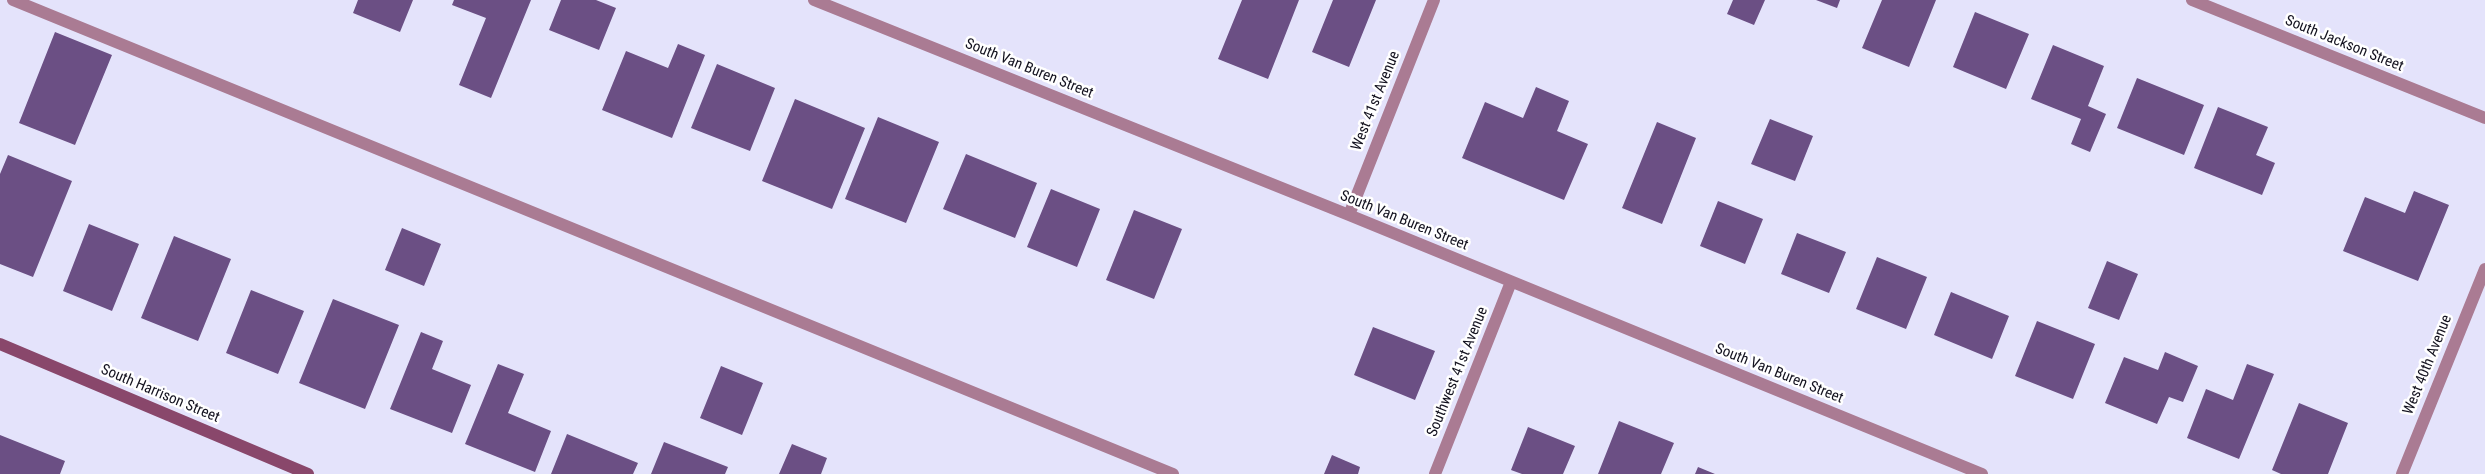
<!DOCTYPE html>
<style>
body{margin:0}
canvas{display:block;background:#e4e3fb}
</style>
<canvas width="2485" height="474"></canvas>
<script>
const ctx = document.querySelector('canvas').getContext('2d');
ctx.lineJoin = 'round';
function fillPath(path, color) {
  ctx.fillStyle = color;
  ctx.fill(path, 'evenodd');
}
function toPath(rows) {
  const path = new Path2D();
  for (const r of rows) {
    path.moveTo(r[0], r[1]);
    for (let i = 2; i < r.length; i += 2) path.lineTo(r[i], r[i + 1]);
  }
  return path;
}
function stroke(path, color, width, dash) {
  ctx.strokeStyle = color;
  ctx.lineWidth = width;
  ctx.lineCap = dash ? 'butt' : 'round';
  ctx.setLineDash(dash || []);
  ctx.stroke(path);
}
function drawText(font, color, halo, rows, align = 'center') {
  ctx.font = font + ' "Roboto Condensed",sans-serif';
  ctx.lineWidth = 5;
  ctx.setLineDash([]);
  ctx.textBaseline = 'middle';
  ctx.strokeStyle = halo;
  ctx.fillStyle = color;
  for (const [text, x, y, turn = 0] of rows) {
    ctx.save();
    ctx.translate(x, y);
    ctx.rotate((+turn || 0) * Math.PI / 180);
    ctx.textAlign = isNaN(turn) ? turn : align;
    if (halo) ctx.strokeText(text, 0, 0);
    ctx.fillText(text, 0, 0);
    ctx.restore();
  }
}
const building = toPath([
 [358,0,413,0,400,32,353,13],
 [454,0,531,0,491,98,459,85,486,18,452,5],
 [561,0,596,0,616,8,599,50,549,30],
 [1242,0,1299,0,1268,79,1218,59],
 [1333,0,1376,0,1349,67,1312,52],
 [1733,0,1765,0,1754,25,1727,14],
 [1816,0,1840,0,1837,8],
 [1882,0,1936,0,1909,67,1862,48],
 [1975,12,2029,34,2006,89,1953,67],
 [55,32,112,55,75,145,19,123],
 [678,44,705,55,672,138,602,110,626,51,668,68],
 [2053,45,2104,66,2088,106,2106,114,2090,152,2071,144,2081,119,2031,99],
 [717,64,775,88,750,151,691,128],
 [2137,78,2204,105,2184,155,2117,128],
 [1536,87,1569,101,1557,131,1588,144,1564,200,1462,158,1485,102,1523,118],
 [795,99,865,128,832,209,762,181],
 [2218,107,2268,127,2256,155,2275,163,2262,195,2194,168],
 [878,117,939,142,906,223,845,199],
 [1770,119,1813,136,1795,181,1751,164],
 [1657,122,1696,138,1662,224,1622,208],
 [966,154,1037,183,1015,238,943,209],
 [8,155,72,181,33,277,0,264,0,174],
 [1051,189,1100,209,1077,267,1027,247],
 [2414,191,2449,205,2418,281,2343,251,2365,197,2405,213],
 [1718,201,1763,219,1745,264,1700,246],
 [1134,210,1182,229,1154,299,1106,280],
 [89,224,139,244,112,311,63,291],
 [402,228,441,244,424,286,385,270],
 [1797,233,1846,252,1829,293,1781,274],
 [174,236,231,259,198,341,141,318],
 [1877,257,1927,277,1906,329,1856,309],
 [2107,261,2138,274,2119,320,2088,308],
 [251,290,304,311,278,374,226,353],
 [1951,292,2009,316,1992,359,1934,335],
 [333,299,399,325,365,409,299,383],
 [2037,321,2095,344,2073,399,2015,376],
 [1373,327,1435,351,1415,400,1354,375],
 [421,332,443,341,432,369,471,385,452,433,390,409],
 [2165,352,2198,366,2183,402,2169,397,2157,424,2105,403,2124,357,2158,370],
 [498,364,524,374,508,413,551,431,535,472,465,444],
 [2247,364,2274,374,2239,459,2187,438,2206,389,2233,400],
 [721,366,763,383,742,435,700,418],
 [2299,403,2348,423,2328,474,2281,474,2272,470],
 [1619,421,1674,443,1661,474,1598,474],
 [1528,427,1575,446,1563,474,1522,474,1511,470],
 [567,434,638,463,633,474,551,474],
 [0,435,65,461,60,474,0,474],
 [664,442,728,467,725,474,651,474],
 [792,444,827,458,821,474,779,474],
 [1332,455,1360,467,1358,474,1324,474],
 [1698,467,1715,474,1695,474]
]);
const lane = toPath([
 [13,0,1173,474]
]);
const street = toPath([
 [814,0,1349,215,1982,474],
 [2192,0,2485,118],
 [1349,215,1434,0],
 [1435,474,1511,282],
 [2402,474,2485,269]
]);
const secondary = toPath([
 [0,344,308,474]
]);
const streetNames = [
 ["South Jackson Street",2344,44,22],
 ["South Van Buren Street",1029,69,22],
 ["West 41st Avenue",1376,101,-68],
 ["South Van Buren Street",1404,221,22],
 ["West 40th Avenue",2428,365,-68],
 ["Southwest 41st Avenue",1458,372,-68],
 ["South Van Buren Street",1779,374,22],
 ["South Harrison Street",160,394,23]
];
fillPath(building, '#6b4f84');
stroke(lane, '#aa7b93', 12);
stroke(street, '#aa7b93', 12);
stroke(secondary, '#89476b', 12);
drawText('15px', '#12111e', '#fff', streetNames);
</script>
